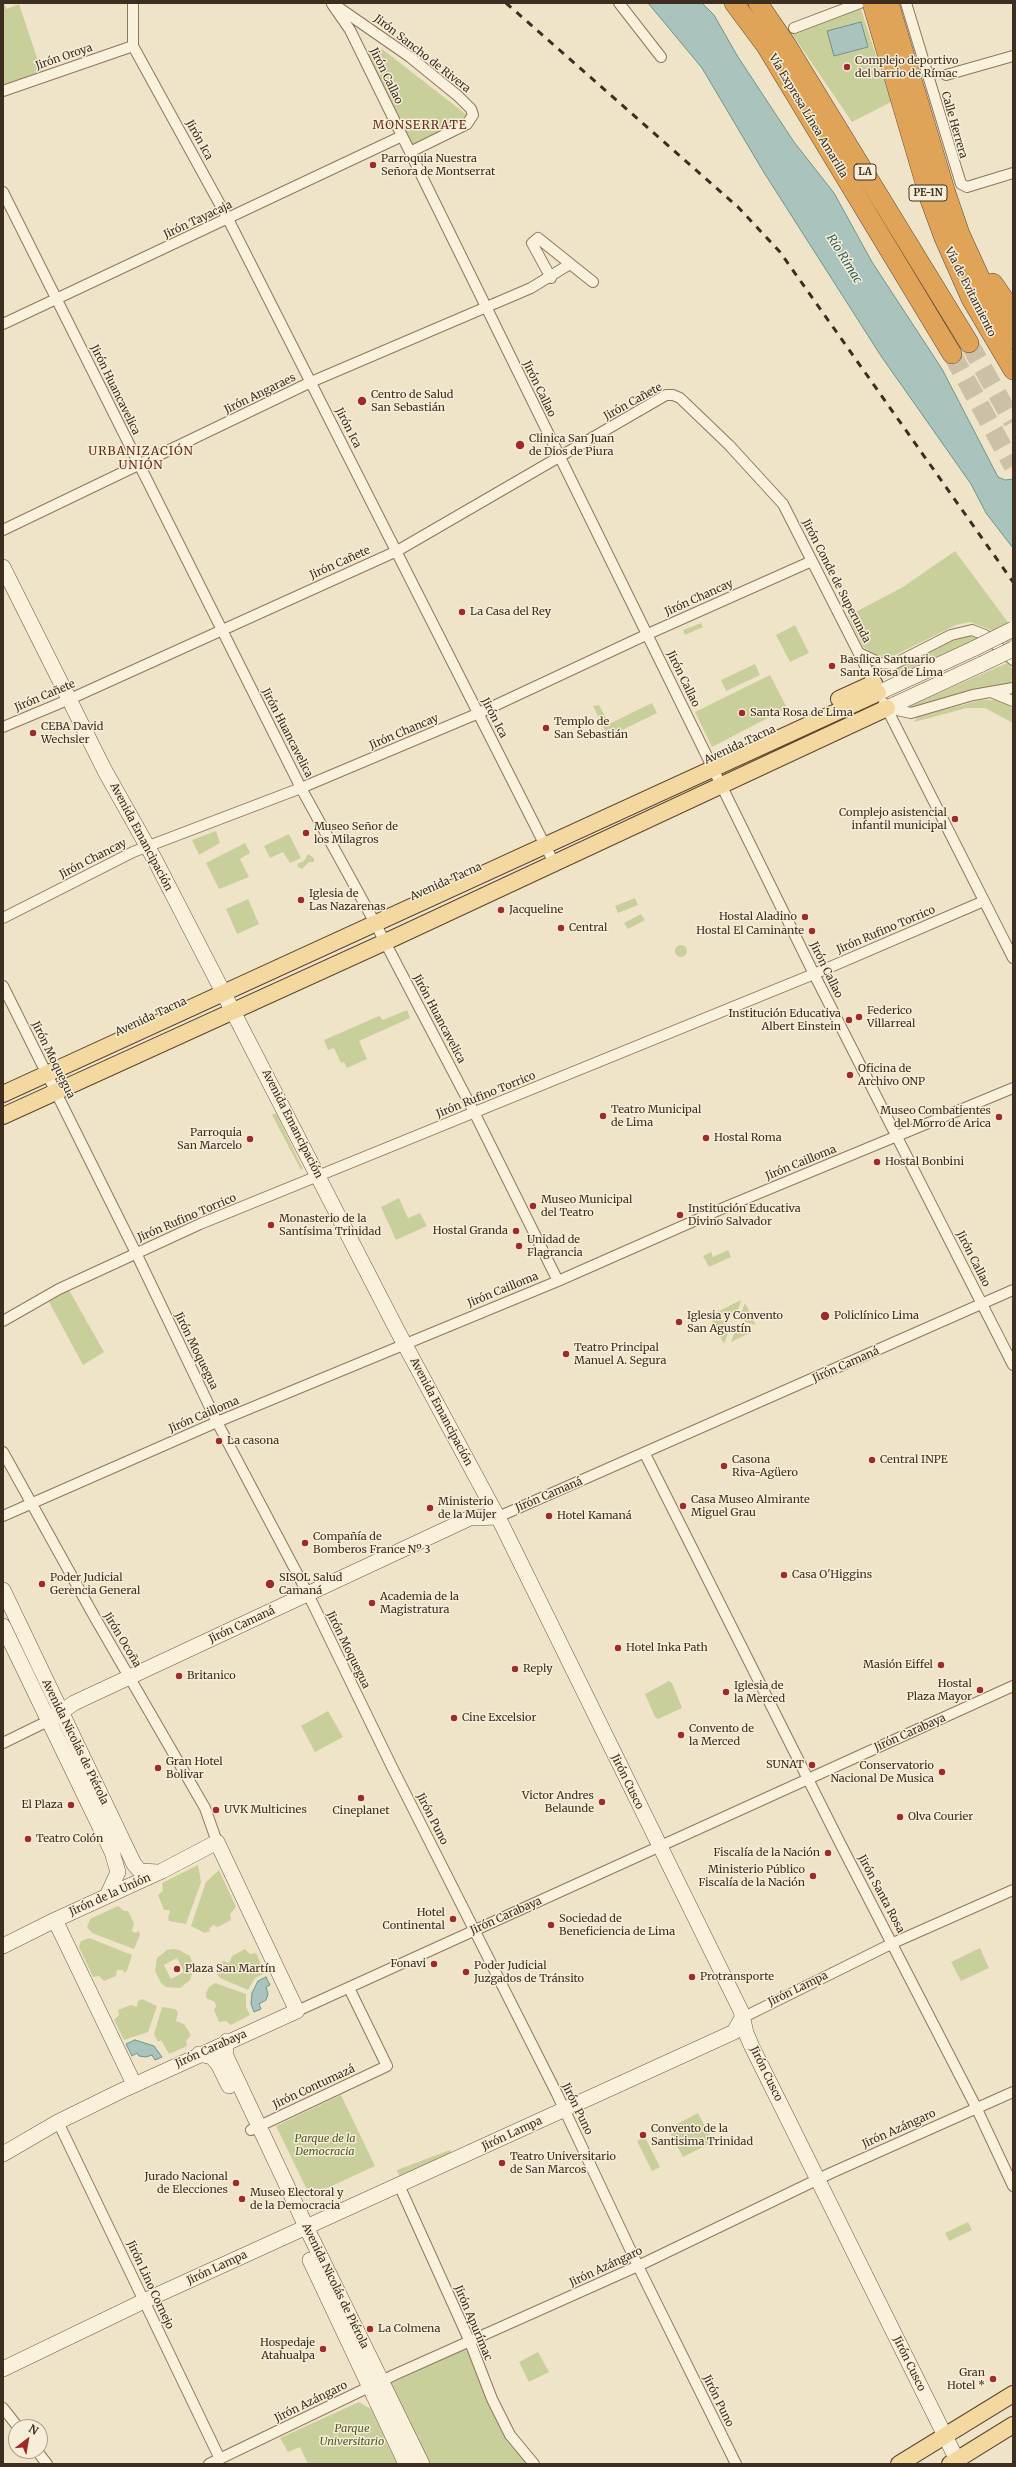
<!DOCTYPE html>
<meta charset="utf-8">
<style>
body{margin:0}
#map{position:relative;width:1016px;height:2467px;overflow:hidden;background:#f0e4c8;font-family:Merriweather,serif}
canvas{display:block}
.frame{position:absolute;inset:0;border:4px solid #3d2e20;pointer-events:none}
.north{position:absolute;left:8px;top:2419px;width:40px;height:40px;box-sizing:border-box;background:#f7eed8;border:1px solid #ada18e;border-radius:50%;rotate:31deg;font-size:11px;font-weight:700;line-height:16px;text-align:center;color:#3d2e20}
.north::after{content:'';display:block;margin:auto;width:14px;height:18px;background:#9e2a2b;clip-path:polygon(50% 0,100% 100%,50% 72%,0 100%)}
</style>
<div id="map">
<canvas width="1016" height="2467"></canvas>
<div class="frame"></div>
<div class="north">N</div>
</div>
<script>
const ctx = document.querySelector('canvas').getContext('2d');
ctx.lineJoin = 'round';
function fillPath(path, color) {
  ctx.fillStyle = color;
  ctx.fill(path, 'evenodd');
}
function toPath(rows) {
  const path = new Path2D();
  for (const r of rows) {
    if (r.length === 3) {
      path.moveTo(r[0] + r[2], r[1]);
      path.arc(r[0], r[1], r[2], 0, 2 * Math.PI);
      continue;
    }
    path.moveTo(r[0], r[1]);
    for (let i = 2; i < r.length; i += 2) path.lineTo(r[i], r[i + 1]);
  }
  return path;
}
function stroke(path, color, width, dash) {
  ctx.strokeStyle = color;
  ctx.lineWidth = width;
  ctx.lineCap = dash ? 'butt' : 'round';
  ctx.setLineDash(dash || []);
  ctx.stroke(path);
}
function drawText(font, color, halo, rows, align = 'center') {
  ctx.font = font + ' Merriweather,serif';
  ctx.lineWidth = 3;
  ctx.setLineDash([]);
  ctx.textBaseline = 'middle';
  ctx.strokeStyle = halo;
  ctx.fillStyle = color;
  for (const [text, x, y, turn = 0] of rows) {
    ctx.save();
    ctx.translate(x, y);
    ctx.rotate((+turn || 0) * Math.PI / 180);
    ctx.textAlign = isNaN(turn) ? turn : align;
    if (halo) ctx.strokeText(text, 0, 0);
    ctx.fillText(text, 0, 0);
    ctx.restore();
  }
}
const green = toPath([
 [3,3,7,9,19,4,42,73,3,86],
 [860,6,891,102,852,122,790,31],
 [382,49,467,115,468,122,416,146,412,145,368,55],
 [955,551,1013,629,1013,650,989,629,970,622,956,625,891,657,877,655,863,647,848,616,903,587],
 [701,623,703,627,685,635,683,630],
 [795,625,809,653,790,662,776,635],
 [971,636,979,638,893,677,882,676,869,662,895,669,955,639],
 [1007,663,1013,669,1011,684,980,688,908,710,905,708],
 [755,664,760,675,726,691,721,680],
 [770,675,787,708,712,747,695,712],
 [981,700,995,700,1009,706,1013,709,1013,723,985,708,967,708,914,722,917,717],
 [652,703,657,713,608,737,593,706,599,705,609,724],
 [216,831,220,843,199,855,192,840],
 [289,834,301,858,290,863,283,852,270,858,264,846],
 [245,843,250,853,240,859,249,877,219,889,206,863],
 [308,854,314,858,314,862,309,862,302,869,298,867,297,864,304,861],
 [635,898,638,905,618,913,615,906],
 [248,899,259,924,237,934,226,909],
 [641,914,645,920,628,929,624,923],
 [681,951,6],
 [407,1010,410,1018,359,1041,367,1059,347,1068,344,1062,341,1063,334,1048,328,1050,324,1040,379,1016,383,1020],
 [276,1113,285,1132,303,1169,301,1170,272,1115],
 [399,1198,408,1218,420,1213,427,1226,396,1240,381,1207],
 [728,1250,731,1257,709,1267,703,1256,711,1252,713,1257],
 [69,1290,104,1352,83,1365,49,1302],
 [741,1300,738,1311,728,1317,717,1312],
 [745,1303,756,1325,745,1322,741,1313],
 [710,1317,725,1321,730,1328,724,1344],
 [744,1328,754,1331,731,1342,735,1331],
 [669,1681,672,1683,682,1708,658,1719,655,1717,645,1694],
 [328,1711,343,1737,315,1752,301,1726],
 [198,1865,201,1882,186,1924,169,1921,168,1917,170,1912,169,1910,164,1910,158,1895,163,1891,162,1883],
 [219,1870,236,1907,230,1914,231,1920,218,1927,213,1925,209,1929,210,1931,205,1933,191,1926,206,1882],
 [118,1906,124,1911,128,1911,134,1923,132,1931,135,1933,139,1931,140,1935,134,1949,92,1933,87,1927,90,1919],
 [89,1938,132,1955,127,1971,124,1973,123,1970,117,1970,116,1976,104,1981,99,1976,93,1977,79,1947,81,1941],
 [980,1948,989,1968,961,1981,951,1962],
 [173,1949,179,1950,190,1956,194,1968,190,1980,180,1988,166,1987,161,1983,155,1971,157,1958,167,1950],
 [177,1958,184,1972,171,1979,164,1965],
 [245,1949,250,1954,256,1953,265,1973,255,1978,248,1990,220,1978,216,1972,220,1963,223,1961,229,1963,232,1956],
 [215,1983,246,1994,246,2007,250,2015,231,2025,226,2021,219,2022,214,2010,216,2007,215,2002,206,1998,206,1993,209,1987],
 [142,1999,157,2006,148,2032,124,2040,114,2020,119,2015,118,2010,131,2005,137,2007,138,2001],
 [162,2007,175,2009,178,2012,176,2021,184,2024,191,2035,186,2041,187,2046,169,2054,161,2040,158,2042,154,2034],
 [341,2095,375,2166,310,2196,276,2126],
 [698,2113,713,2142,683,2157,668,2129],
 [645,2137,660,2167,652,2171,637,2141],
 [450,2150,451,2152,446,2156,399,2176,397,2170],
 [968,2222,972,2230,949,2241,945,2233],
 [463,2349,469,2352,529,2464,428,2464,390,2384],
 [538,2352,549,2372,529,2382,519,2362],
 [359,2402,371,2409,397,2464,308,2464,300,2447,288,2452,280,2438]
]);
const water = toPath([
 [648,3,702,3,714,15,738,57,794,142,834,193,872,262,942,369,998,477,1005,480,1013,479,1013,548,986,513,971,484,881,356,763,171,702,68,648,3],
 [861,22,868,47,834,56,827,31,861,22],
 [266,1977,270,1985,266,1987,268,1994,266,2000,259,2004,261,2009,254,2012,251,2004,252,1993,258,1981,266,1977],
 [135,2040,154,2046,162,2057,155,2060,152,2055,146,2057,139,2056,137,2053,132,2056,126,2044,135,2040]
]);
const highwayTunnel = toPath([
 [969,343,1013,422],
 [952,354,1013,466]
]);
const street = toPath([
 [133,3,133,46,228,219,554,863],
 [619,3,661,57],
 [906,3,961,184,967,187,1013,173],
 [332,4,350,30,814,974,1013,1365],
 [335,5,410,57,458,96,471,109,473,115,467,124,410,152],
 [794,28,860,3],
 [946,75,1013,56],
 [3,91,133,46],
 [3,192,301,788,375,923,474,1112,558,1281],
 [551,278,532,243,538,238,593,282],
 [3,324,402,136],
 [3,530,311,382,531,288,570,264],
 [859,653,880,663,894,664,951,635,972,630,985,635,1013,660],
 [991,692,1013,701],
 [884,703,1013,958],
 [887,708,911,713,973,695,1013,688],
 [3,727,70,699,397,551,666,395,673,395,680,398,729,445,783,504,876,687],
 [3,918,133,852,301,788,479,713,648,634,812,561],
 [3,986,136,1253,217,1422,308,1594,392,1767,557,2094,638,2266,736,2464],
 [3,1321,59,1289,200,1224,814,974,984,901],
 [3,1452,94,1616,205,1808,217,1842],
 [645,1454,840,1843,976,2107,1013,2186],
 [3,1516,217,1422,558,1281,728,1206,1013,1088],
 [498,1517,1013,1290],
 [3,1743,48,1721],
 [297,2011,1013,1686],
 [742,2018,893,1943,1013,1890],
 [58,2122,220,2459],
 [251,2130,387,2066,349,1988],
 [399,2185,470,2342,492,2399,510,2435,534,2464],
 [3,2408,18,2427],
 [37,2451,47,2464],
 [209,2464,394,2375,638,2266,831,2173,1013,2092]
]);
const secondary = toPath([
 [3,567,105,771,155,860,397,1330,502,1525,741,2011,746,2033,752,2047,957,2460],
 [878,693,975,648],
 [887,708,982,664],
 [3,1590,134,1864,140,1871,158,1872],
 [3,1626,112,1852,118,1872,107,1896],
 [48,1721,74,1703,470,1518,498,1517],
 [55,1920,134,2084],
 [3,1946,55,1920,162,1871,217,1842,297,2011,121,2091,58,2122,3,2154],
 [227,2041,225,2054,311,2237,422,2464],
 [199,2054,212,2057,218,2064,229,2086],
 [310,2260,406,2464],
 [3,2369,144,2301,734,2032,742,2018]
]);
const primary = toPath([
 [839,699,874,683],
 [3,1094,878,693],
 [3,1116,396,937,887,708],
 [899,2464,1013,2394],
 [950,2464,1013,2425]
]);
const highway = toPath([
 [734,3,766,46,952,354],
 [758,3,786,44,969,343],
 [872,3,930,200,944,238,971,299,1013,370],
 [889,3,946,193,960,234,987,293,1013,339],
 [993,283,1013,312]
]);
const rail = toPath([
 [506,3,738,207,780,252,1013,582]
]);
const secondaryBridge = toPath([
 [975,648,1013,629],
 [982,664,1013,649]
]);
const markers = [
 [847,67,4,"#9e2a2b"],
 [373,165,4,"#9e2a2b"],
 [362,401,5,"#9e2a2b"],
 [520,445,5,"#9e2a2b"],
 [462,612,4,"#9e2a2b"],
 [832,666,4,"#9e2a2b"],
 [742,713,4,"#9e2a2b"],
 [546,728,4,"#9e2a2b"],
 [33,733,4,"#9e2a2b"],
 [955,819,4,"#9e2a2b"],
 [306,833,4,"#9e2a2b"],
 [301,900,4,"#9e2a2b"],
 [501,910,4,"#9e2a2b"],
 [805,917,4,"#9e2a2b"],
 [561,928,4,"#9e2a2b"],
 [812,931,4,"#9e2a2b"],
 [859,1017,4,"#9e2a2b"],
 [849,1020,4,"#9e2a2b"],
 [850,1075,4,"#9e2a2b"],
 [603,1116,4,"#9e2a2b"],
 [999,1117,4,"#9e2a2b"],
 [706,1138,4,"#9e2a2b"],
 [250,1139,4,"#9e2a2b"],
 [877,1162,4,"#9e2a2b"],
 [533,1206,4,"#9e2a2b"],
 [680,1215,4,"#9e2a2b"],
 [271,1225,4,"#9e2a2b"],
 [516,1231,4,"#9e2a2b"],
 [519,1246,4,"#9e2a2b"],
 [825,1316,5,"#9e2a2b"],
 [679,1322,4,"#9e2a2b"],
 [566,1354,4,"#9e2a2b"],
 [219,1441,4,"#9e2a2b"],
 [872,1460,4,"#9e2a2b"],
 [724,1466,4,"#9e2a2b"],
 [683,1506,4,"#9e2a2b"],
 [430,1508,4,"#9e2a2b"],
 [549,1516,4,"#9e2a2b"],
 [305,1543,4,"#9e2a2b"],
 [784,1575,4,"#9e2a2b"],
 [42,1584,4,"#9e2a2b"],
 [270,1584,5,"#9e2a2b"],
 [372,1603,4,"#9e2a2b"],
 [618,1648,4,"#9e2a2b"],
 [941,1665,4,"#9e2a2b"],
 [515,1669,4,"#9e2a2b"],
 [179,1676,4,"#9e2a2b"],
 [980,1690,4,"#9e2a2b"],
 [726,1692,4,"#9e2a2b"],
 [454,1718,4,"#9e2a2b"],
 [681,1735,4,"#9e2a2b"],
 [812,1765,4,"#9e2a2b"],
 [158,1768,4,"#9e2a2b"],
 [942,1772,4,"#9e2a2b"],
 [361,1798,4,"#9e2a2b"],
 [602,1802,4,"#9e2a2b"],
 [71,1805,4,"#9e2a2b"],
 [216,1810,4,"#9e2a2b"],
 [900,1817,4,"#9e2a2b"],
 [28,1839,4,"#9e2a2b"],
 [828,1853,4,"#9e2a2b"],
 [813,1876,4,"#9e2a2b"],
 [453,1919,4,"#9e2a2b"],
 [551,1925,4,"#9e2a2b"],
 [434,1964,4,"#9e2a2b"],
 [177,1969,4,"#9e2a2b"],
 [466,1972,4,"#9e2a2b"],
 [692,1977,4,"#9e2a2b"],
 [643,2135,4,"#9e2a2b"],
 [502,2163,4,"#9e2a2b"],
 [236,2183,4,"#9e2a2b"],
 [242,2199,4,"#9e2a2b"],
 [370,2329,4,"#9e2a2b"],
 [323,2349,4,"#9e2a2b"],
 [993,2379,4,"#9e2a2b"]
];
const shields = [
 [865,172,22],
 [928,193,38]
];
const shieldNames = [
 ["LA",865,172],
 ["PE-1N",928,193]
];
const streetNames = [
 ["Jirón Sancho de Rivera",422,54,38],
 ["Jirón Oroya",64,57,-19],
 ["Jirón Callao",386,76,64],
 ["Vía Expresa Línea Amarilla",808,116,59],
 ["Calle Herrera",954,125,74],
 ["Jirón Ica",199,140,61],
 ["Jirón Tayacaja",198,220,-25],
 ["Vía de Evitamiento",970,292,63],
 ["Jirón Callao",539,389,64],
 ["Jirón Huancavelica",115,390,64],
 ["Jirón Angaraes",260,394,-26],
 ["Jirón Cañete",633,402,-29],
 ["Jirón Ica",348,428,63],
 ["Jirón Cañete",340,563,-24],
 ["Jirón Conde de Superunda",836,581,63],
 ["Jirón Chancay",699,598,-24],
 ["Jirón Callao",683,679,64],
 ["Jirón Cañete",45,696,-23],
 ["Jirón Ica",494,718,63],
 ["Jirón Chancay",404,732,-23],
 ["Jirón Huancavelica",287,733,63],
 ["Avenida Tacna",740,745,-25],
 ["Avenida Emancipación",141,837,62],
 ["Jirón Chancay",93,859,-27],
 ["Avenida Tacna",446,882,-24],
 ["Jirón Rufino Torrico",886,930,-23],
 ["Jirón Callao",826,970,64],
 ["Avenida Tacna",151,1017,-25],
 ["Jirón Huancavelica",439,1019,62],
 ["Jirón Moquegua",53,1060,64],
 ["Jirón Rufino Torrico",486,1095,-22],
 ["Avenida Emancipación",292,1124,63],
 ["Jirón Cailloma",801,1163,-22],
 ["Jirón Rufino Torrico",187,1218,-23],
 ["Jirón Callao",973,1259,63],
 ["Jirón Cailloma",503,1290,-22],
 ["Jirón Moquegua",196,1351,64],
 ["Jirón Camaná",846,1365,-24],
 ["Avenida Emancipación",441,1412,62],
 ["Jirón Cailloma",204,1415,-23],
 ["Jirón Camaná",549,1495,-23],
 ["Jirón Camaná",242,1625,-25],
 ["Jirón Ocoña",122,1640,59],
 ["Jirón Moquegua",348,1650,64],
 ["Jirón Carabaya",910,1733,-24],
 ["Avenida Nicolás de Piérola",75,1742,64],
 ["Jirón Cusco",627,1782,64],
 ["Jirón Puno",432,1819,63],
 ["Jirón Santa Rosa",881,1894,62],
 ["Jirón de la Unión",110,1895,-24],
 ["Jirón Carabaya",506,1916,-24],
 ["Jirón Lampa",798,1989,-26],
 ["Jirón Carabaya",211,2049,-24],
 ["Jirón Cusco",766,2074,64],
 ["Jirón Contumazá",314,2087,-25],
 ["Jirón Puno",577,2109,64],
 ["Jirón Azángaro",899,2129,-24],
 ["Jirón Lampa",512,2134,-25],
 ["Jirón Azángaro",606,2267,-25],
 ["Jirón Lampa",217,2268,-25],
 ["Jirón Lino Cornejo",150,2285,65],
 ["Avenida Nicolás de Piérola",335,2286,64],
 ["Jirón Apurímac",473,2323,67],
 ["Jirón Cusco",909,2364,64],
 ["Jirón Puno",718,2401,64],
 ["Jirón Azángaro",311,2402,-26]
];
const poiNames = [
 ["Complejo deportivo",855,61],
 ["del barrio de Rímac",855,74],
 ["Parroquia Nuestra",381,159],
 ["Señora de Montserrat",381,172],
 ["Centro de Salud",371,395],
 ["San Sebastián",371,408],
 ["Clinica San Juan",529,439],
 ["de Dios de Piura",529,452],
 ["La Casa del Rey",470,612],
 ["Basílica Santuario",840,660],
 ["Santa Rosa de Lima",840,673],
 ["Santa Rosa de Lima",750,713],
 ["Templo de",554,722],
 ["San Sebastián",554,735],
 ["CEBA David",41,727],
 ["Wechsler",41,740],
 ["Complejo asistencial",947,813,"right"],
 ["infantil municipal",947,826,"right"],
 ["Museo Señor de",314,827],
 ["los Milagros",314,840],
 ["Iglesia de",309,894],
 ["Las Nazarenas",309,907],
 ["Jacqueline",509,910],
 ["Hostal Aladino",797,917,"right"],
 ["Central",569,928],
 ["Hostal El Caminante",804,931,"right"],
 ["Federico",867,1011],
 ["Villarreal",867,1024],
 ["Institución Educativa",841,1014,"right"],
 ["Albert Einstein",841,1027,"right"],
 ["Oficina de",858,1069],
 ["Archivo ONP",858,1082],
 ["Teatro Municipal",611,1110],
 ["de Lima",611,1123],
 ["Museo Combatientes",991,1111,"right"],
 ["del Morro de Arica",991,1124,"right"],
 ["Parroquia",242,1133,"right"],
 ["San Marcelo",242,1146,"right"],
 ["Hostal Roma",714,1138],
 ["Hostal Bonbini",885,1162],
 ["Museo Municipal",541,1200],
 ["del Teatro",541,1213],
 ["Institución Educativa",688,1209],
 ["Divino Salvador",688,1222],
 ["Monasterio de la",279,1219],
 ["Santísima Trinidad",279,1232],
 ["Hostal Granda",508,1231,"right"],
 ["Unidad de",527,1240],
 ["Flagrancia",527,1253],
 ["Iglesia y Convento",687,1316],
 ["San Agustín",687,1329],
 ["Policlínico Lima",834,1316],
 ["Teatro Principal",574,1348],
 ["Manuel A. Segura",574,1361],
 ["La casona",227,1441],
 ["Casona",732,1460],
 ["Riva-Agüero",732,1473],
 ["Central INPE",880,1460],
 ["Casa Museo Almirante",691,1500],
 ["Miguel Grau",691,1513],
 ["Ministerio",438,1502],
 ["de la Mujer",438,1515],
 ["Hotel Kamaná",557,1516],
 ["Compañía de",313,1537],
 ["Bomberos France Nº 3",313,1550],
 ["Casa O'Higgins",792,1575],
 ["Poder Judicial",50,1578],
 ["Gerencia General",50,1591],
 ["SISOL Salud",279,1578],
 ["Camaná",279,1591],
 ["Academia de la",380,1597],
 ["Magistratura",380,1610],
 ["Hotel Inka Path",626,1648],
 ["Masión Eiffel",933,1665,"right"],
 ["Reply",523,1669],
 ["Britanico",187,1676],
 ["Hostal",972,1684,"right"],
 ["Plaza Mayor",972,1697,"right"],
 ["Iglesia de",734,1686],
 ["la Merced",734,1699],
 ["Cine Excelsior",462,1718],
 ["Convento de",689,1729],
 ["la Merced",689,1742],
 ["Gran Hotel",166,1762],
 ["Bolivar",166,1775],
 ["SUNAT",804,1765,"right"],
 ["Conservatorio",934,1766,"right"],
 ["Nacional De Musica",934,1779,"right"],
 ["Victor Andres",594,1796,"right"],
 ["Belaunde",594,1809,"right"],
 ["El Plaza",63,1805,"right"],
 ["UVK Multicines",224,1810],
 ["Cineplanet",361,1811,"center"],
 ["Olva Courier",908,1817],
 ["Teatro Colón",36,1839],
 ["Fiscalía de la Nación",820,1853,"right"],
 ["Ministerio Público",805,1870,"right"],
 ["Fiscalía de la Nación",805,1883,"right"],
 ["Hotel",445,1913,"right"],
 ["Continental",445,1926,"right"],
 ["Sociedad de",559,1919],
 ["Beneficiencia de Lima",559,1932],
 ["Fonavi",426,1964,"right"],
 ["Poder Judicial",474,1966],
 ["Juzgados de Tránsito",474,1979],
 ["Plaza San Martín",185,1969],
 ["Protransporte",700,1977],
 ["Convento de la",651,2129],
 ["Santisima Trinidad",651,2142],
 ["Teatro Universitario",510,2157],
 ["de San Marcos",510,2170],
 ["Jurado Nacional",228,2177,"right"],
 ["de Elecciones",228,2190,"right"],
 ["Museo Electoral y",250,2193],
 ["de la Democracia",250,2206],
 ["La Colmena",378,2329],
 ["Hospedaje",315,2343,"right"],
 ["Atahualpa",315,2356,"right"],
 ["Gran",985,2373,"right"],
 ["Hotel *",985,2386,"right"]
];
const parkNames = [
 ["Parque de la",325,2139],
 ["Democracia",325,2152],
 ["Parque",352,2429],
 ["Universitario",352,2442]
];
const neighbourhoodNames = [
 ["MONSERRATE",420,126],
 ["URBANIZACIÓN",141,452],
 ["UNIÓN",141,466]
];
const waterNames = [
 ["Río Rímac",844,259,58]
];
fillPath(green, '#c9cf9b');
fillPath(water, '#a9c4bc');
stroke(water, '#6f938a', 1);
stroke(highwayTunnel, '#ccc0a6', 19, [19, 10]);
stroke(street, '#8d765c', 12);
stroke(secondary, '#6f573f', 16);
stroke(primary, '#5b4430', 18);
stroke(highway, '#5b4430', 20);
stroke(street, '#faf1dc', 10);
stroke(secondary, '#faf1dc', 15);
stroke(primary, '#f3d9a0', 16);
stroke(highway, '#e0a458', 19);
stroke(rail, '#3d2e20', 3, [7, 7]);
stroke(secondaryBridge, '#6f573f', 16, []);
stroke(secondaryBridge, '#faf1dc', 15);
for (const [x, y, r, color] of markers) {
  const dot = new Path2D();
  dot.arc(x, y, r, 0, 2 * Math.PI);
  ctx.fillStyle = color;
  ctx.fill(dot);
  stroke(dot, '#f7eed8', 1.5);
}
for (const [x, y, w] of shields) {
  const box = new Path2D();
  box.roundRect(x - w / 2, y - 8, w, 16, 3);
  ctx.fillStyle = '#f7eed8';
  ctx.fill(box);
  stroke(box, '#3d2e20', 1);
}
drawText('bold 10px', '#3d2e20', null, shieldNames);
drawText('11px', '#3d2e20', '#f7eed8', streetNames);
drawText('11px', '#3d2e20', '#f7eed8', poiNames, 'left');
drawText('italic 11px', '#4d5a26', '#f7eed8', parkNames);
ctx.letterSpacing = '1px';
drawText('12px', '#6b2e1e', '#f7eed8', neighbourhoodNames);
ctx.letterSpacing = '0px';
drawText('italic 12px', '#2f5d5a', '#f7eed8', waterNames);
</script>
